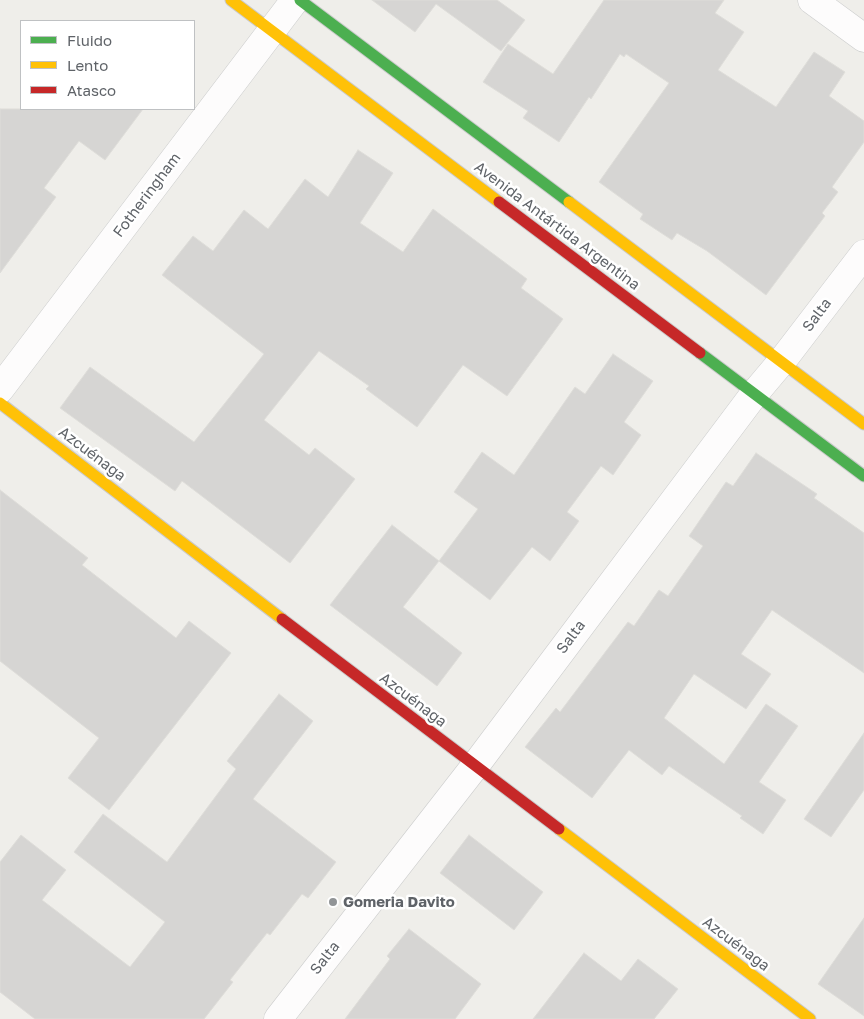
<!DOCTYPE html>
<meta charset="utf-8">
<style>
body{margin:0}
#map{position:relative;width:864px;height:1019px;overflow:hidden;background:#efeeea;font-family:"Golos Text",sans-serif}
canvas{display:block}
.legend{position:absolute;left:20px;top:20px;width:175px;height:90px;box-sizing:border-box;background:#fff;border:1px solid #bfc1c3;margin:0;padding:6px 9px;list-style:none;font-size:15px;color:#5f6368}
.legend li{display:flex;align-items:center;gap:10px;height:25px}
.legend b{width:25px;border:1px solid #bfc1c3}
</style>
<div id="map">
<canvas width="864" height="1019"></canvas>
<ul class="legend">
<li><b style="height:6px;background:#4caf50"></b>Fluido</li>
<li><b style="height:6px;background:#ffc107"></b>Lento</li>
<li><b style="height:6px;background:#c62828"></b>Atasco</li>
</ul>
</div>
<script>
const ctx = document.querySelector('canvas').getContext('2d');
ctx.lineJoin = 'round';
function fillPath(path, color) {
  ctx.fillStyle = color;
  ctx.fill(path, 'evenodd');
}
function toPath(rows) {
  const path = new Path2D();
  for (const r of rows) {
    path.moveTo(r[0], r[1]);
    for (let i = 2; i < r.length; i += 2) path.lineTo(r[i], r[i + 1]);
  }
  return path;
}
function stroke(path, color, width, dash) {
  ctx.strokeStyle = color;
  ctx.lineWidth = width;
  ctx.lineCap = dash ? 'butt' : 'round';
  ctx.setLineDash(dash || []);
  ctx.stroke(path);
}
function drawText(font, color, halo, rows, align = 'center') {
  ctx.font = font + ' "Golos Text",sans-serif';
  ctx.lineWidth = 5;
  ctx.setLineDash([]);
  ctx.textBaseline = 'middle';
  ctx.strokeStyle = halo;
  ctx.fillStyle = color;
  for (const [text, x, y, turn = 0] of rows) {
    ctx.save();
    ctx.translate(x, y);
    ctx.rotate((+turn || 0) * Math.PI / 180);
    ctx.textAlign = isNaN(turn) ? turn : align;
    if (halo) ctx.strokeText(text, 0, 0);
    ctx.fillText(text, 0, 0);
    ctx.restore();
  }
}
const building = toPath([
 [372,0,497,0,525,20,501,51,436,4,415,32,372,0],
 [604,0,724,0,715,13,744,32,718,70,776,107,814,52,845,72,829,96,864,121,864,142,832,187,838,192,822,213,825,216,766,295,707,251,677,233,672,240,640,219,643,214,599,182,669,83,626,54,624,57,620,54,591,99,589,97,559,142,523,118,528,111,483,82,508,44,553,74,604,0],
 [0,109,143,109,105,160,79,141,44,188,56,197,0,273,0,109],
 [358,150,393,173,360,223,403,252,433,209,527,279,521,288,563,319,507,396,463,365,417,427,366,389,369,386,319,351,264,420,309,455,315,448,355,479,290,563,182,481,175,491,60,408,90,367,194,442,264,354,162,275,193,236,213,251,244,210,268,229,305,179,328,197,358,150],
 [613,354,653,381,624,422,641,435,613,475,601,466,567,512,579,521,550,561,532,547,490,600,439,561,478,509,454,492,482,452,514,475,575,387,585,394,613,354],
 [756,453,817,494,814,498,864,533,864,673,772,610,741,654,771,674,746,709,694,674,664,718,724,764,766,704,798,726,759,782,786,800,763,834,740,818,742,816,669,766,662,775,629,750,592,798,525,747,556,708,560,712,628,622,634,626,659,590,668,596,703,546,689,536,726,482,733,486,756,453],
 [0,490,88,558,82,565,176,638,189,621,231,653,109,810,68,778,99,738,0,661,0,490],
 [392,525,439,561,403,607,462,653,437,686,330,605,392,525],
 [279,694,313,721,253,799,336,862,308,898,302,894,270,935,267,933,230,980,233,982,204,1019,35,1019,0,992,0,862,21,835,66,870,42,900,130,967,165,922,74,852,103,814,167,862,236,769,227,761,279,694],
 [864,733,864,790,831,837,804,819,864,733],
 [469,835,543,892,514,930,440,873,469,835],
 [864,918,864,1016,818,984,864,918],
 [409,929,481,984,455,1019,345,1019,390,959,387,956,409,929],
 [584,953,621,981,638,959,678,989,654,1019,533,1019,584,953]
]);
const street = toPath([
 [812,0,864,38],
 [0,389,295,0],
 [278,1019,475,766,755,393,782,361,864,254]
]);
const fast = toPath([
 [300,0,569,202],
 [700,353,864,476]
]);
const slow = toPath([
 [231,0,499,202],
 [569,202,864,424],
 [0,403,282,619],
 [559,829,810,1019]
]);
const jam = toPath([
 [499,202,700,353],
 [282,619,559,829]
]);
const markers = [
 [333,902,5,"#919496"]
];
const streetNames = [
 ["Fotheringham",147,195,-53],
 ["Avenida Antártida Argentina",557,226,37],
 ["Salta",817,315,-53],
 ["Azcuénaga",92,454,37],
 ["Salta",571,637,-53],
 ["Azcuénaga",413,700,37],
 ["Azcuénaga",736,944,37],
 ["Salta",325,958,-52]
];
const poiNames = [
 ["Gomeria Davito",343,902]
];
fillPath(building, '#d6d5d3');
stroke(building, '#deddd9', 1);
stroke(street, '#cbcccc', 29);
stroke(fast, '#cacacb', 13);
stroke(slow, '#cacacb', 13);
stroke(jam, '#cacacb', 13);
stroke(street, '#fdfcfc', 28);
stroke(fast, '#4caf50', 11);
stroke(slow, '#ffc107', 11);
stroke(jam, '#c62828', 11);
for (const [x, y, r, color] of markers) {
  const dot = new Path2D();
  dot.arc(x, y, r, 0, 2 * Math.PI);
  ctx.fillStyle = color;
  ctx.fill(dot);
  stroke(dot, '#fff', 2);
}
drawText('15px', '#5f6368', '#fff', streetNames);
drawText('bold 15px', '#5f6368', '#fff', poiNames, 'left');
</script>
